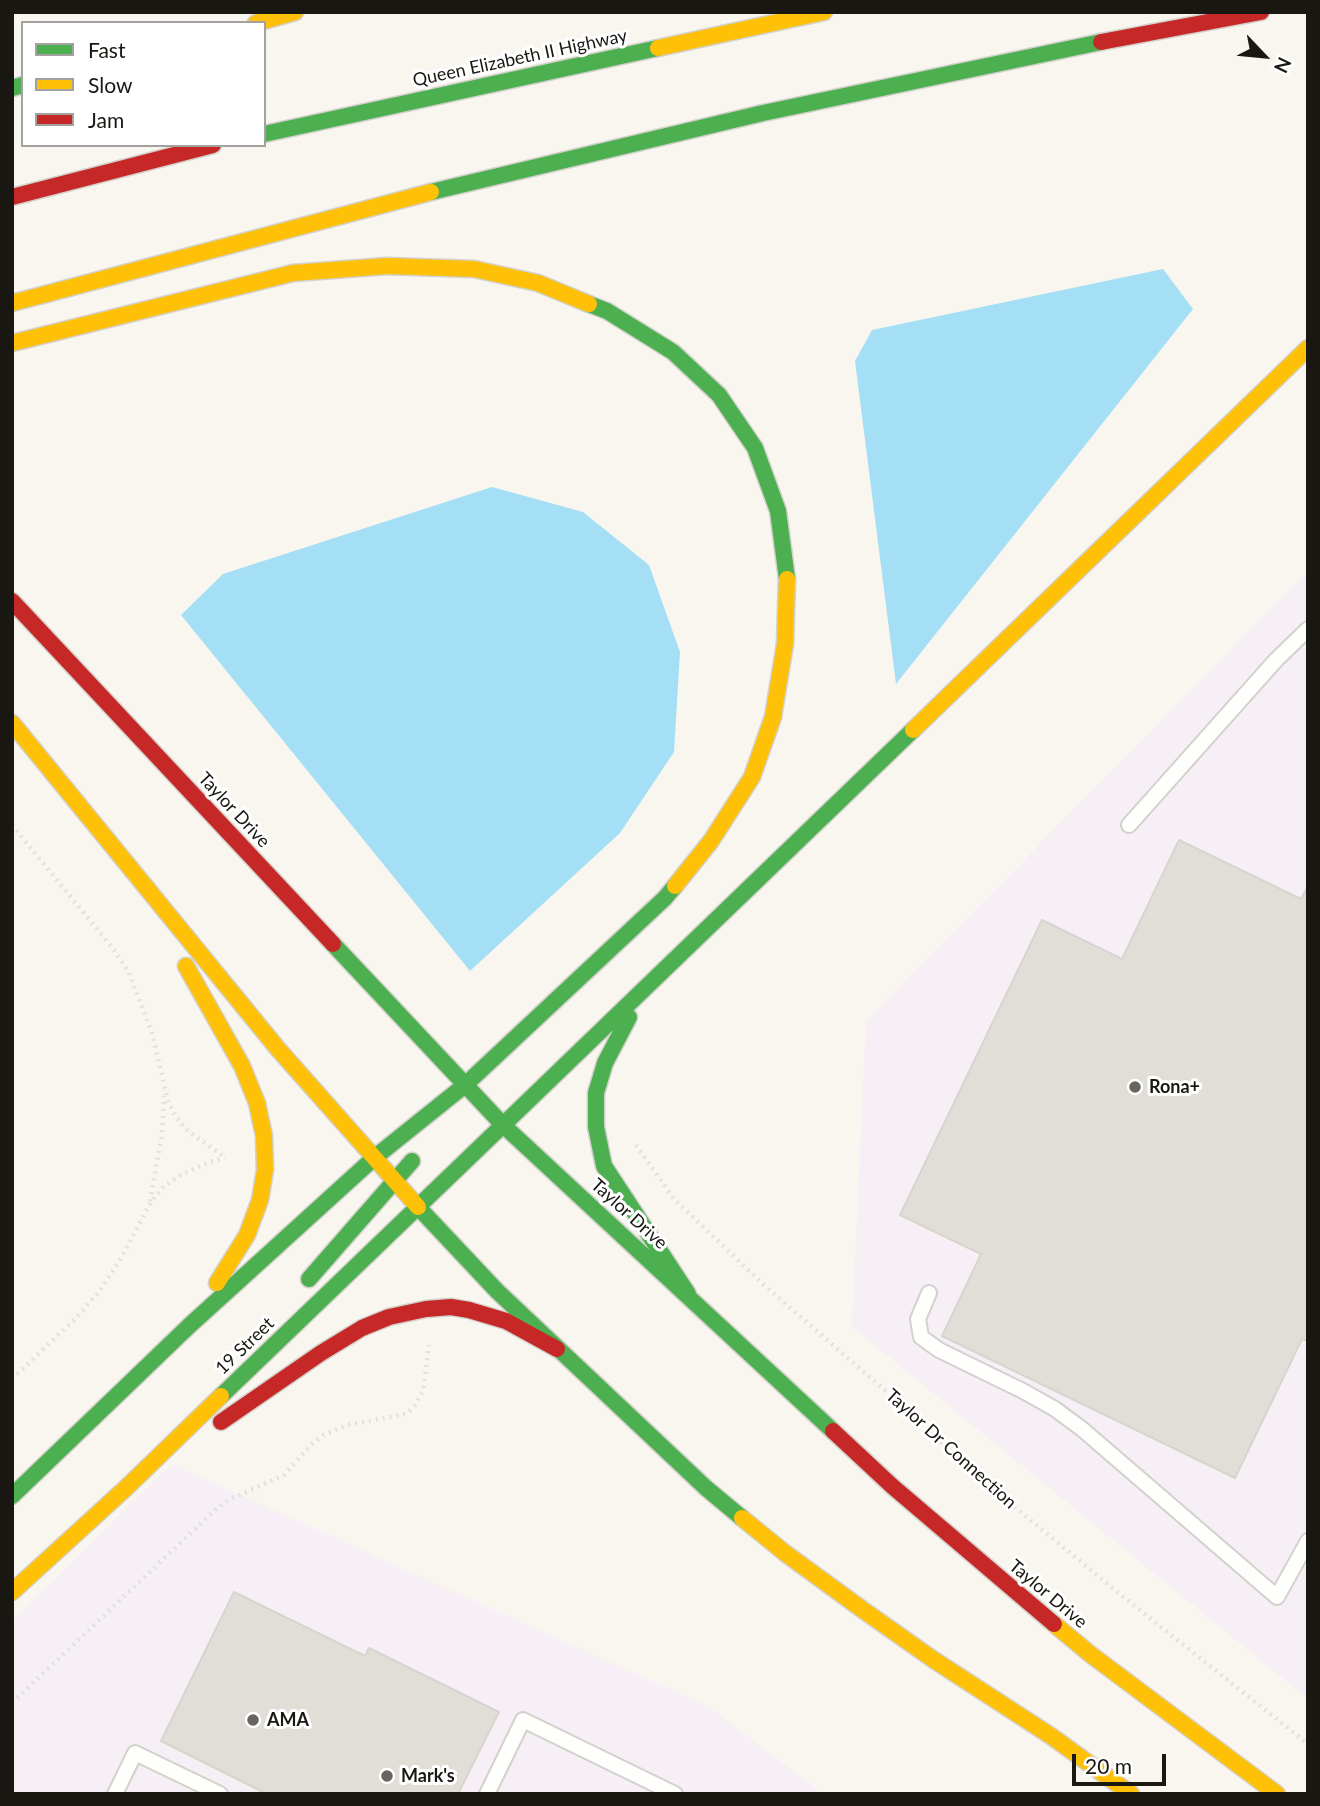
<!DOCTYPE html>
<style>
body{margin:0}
#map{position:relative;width:1320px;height:1806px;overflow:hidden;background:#f8f6ee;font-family:Lato,sans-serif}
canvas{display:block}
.frame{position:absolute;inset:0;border:14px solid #181712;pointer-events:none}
.legend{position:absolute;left:21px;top:21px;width:245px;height:126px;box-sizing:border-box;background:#fff;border:2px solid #a3a2a0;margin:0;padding:9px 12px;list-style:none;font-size:21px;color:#181712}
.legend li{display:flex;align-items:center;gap:14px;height:35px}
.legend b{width:35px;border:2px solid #a3a2a0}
.north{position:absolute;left:1229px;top:21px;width:70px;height:70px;-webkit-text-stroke:5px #fff;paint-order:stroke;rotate:116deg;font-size:19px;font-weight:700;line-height:28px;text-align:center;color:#181712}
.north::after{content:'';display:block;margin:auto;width:24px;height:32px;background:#181712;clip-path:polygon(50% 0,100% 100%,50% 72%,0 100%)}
.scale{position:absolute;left:1072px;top:1754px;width:94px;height:32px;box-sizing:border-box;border:4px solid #181712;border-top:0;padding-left:9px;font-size:21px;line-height:24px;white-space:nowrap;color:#181712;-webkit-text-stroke:5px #fff;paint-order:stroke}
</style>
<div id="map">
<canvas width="1320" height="1806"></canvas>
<div class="frame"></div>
<ul class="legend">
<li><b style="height:9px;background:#4caf50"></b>Fast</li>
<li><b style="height:9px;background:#ffc107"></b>Slow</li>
<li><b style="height:9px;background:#c62828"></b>Jam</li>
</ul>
<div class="north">N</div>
<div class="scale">20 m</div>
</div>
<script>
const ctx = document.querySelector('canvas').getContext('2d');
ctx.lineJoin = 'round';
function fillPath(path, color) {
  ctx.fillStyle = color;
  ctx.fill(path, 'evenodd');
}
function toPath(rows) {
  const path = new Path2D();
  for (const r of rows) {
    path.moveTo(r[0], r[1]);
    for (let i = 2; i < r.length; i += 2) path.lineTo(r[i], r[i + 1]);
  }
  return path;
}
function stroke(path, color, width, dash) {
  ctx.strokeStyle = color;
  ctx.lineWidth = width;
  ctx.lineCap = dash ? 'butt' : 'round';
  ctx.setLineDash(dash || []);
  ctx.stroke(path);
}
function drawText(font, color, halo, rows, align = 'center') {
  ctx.font = font + ' Lato,sans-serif';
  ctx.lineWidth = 6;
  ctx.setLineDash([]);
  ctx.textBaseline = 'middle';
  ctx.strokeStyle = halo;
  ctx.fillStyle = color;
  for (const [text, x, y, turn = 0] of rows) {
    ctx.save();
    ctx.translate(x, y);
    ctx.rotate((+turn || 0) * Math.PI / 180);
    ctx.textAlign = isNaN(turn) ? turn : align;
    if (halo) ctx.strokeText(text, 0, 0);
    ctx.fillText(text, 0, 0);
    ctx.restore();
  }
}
const commercial = toPath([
 [1308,571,1308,1699,852,1327,866,1021],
 [172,1464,711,1708,823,1794,12,1794,12,1621]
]);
const water = toPath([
 [1163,269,1193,309,896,684,855,361,872,330],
 [492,487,583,512,649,565,680,652,674,752,620,833,470,971,181,615,223,574]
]);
const building = toPath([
 [1179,840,1301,899,1308,886,1308,1341,1302,1339,1235,1478,942,1336,981,1254,900,1215,1042,920,1122,959,1179,840],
 [234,1592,365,1656,369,1648,499,1712,458,1794,267,1794,161,1741,234,1592]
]);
const path = toPath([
 [12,825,114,950,129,973,152,1033,168,1101,176,1117,188,1131,226,1158],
 [636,1145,674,1199,764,1285,904,1407,976,1475,1121,1595,1308,1744],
 [150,1201,162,1134,164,1096],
 [12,1379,77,1317,99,1292,121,1258,149,1205,164,1186,182,1174,209,1162,225,1158],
 [12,1703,216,1509,228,1500,284,1475,312,1444,325,1434,348,1425,406,1414,414,1407,423,1391,429,1345]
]);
const lane = toPath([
 [1129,825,1276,660,1308,629],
 [929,1293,918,1319,921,1337,939,1350,1023,1391,1055,1409,1082,1429,1277,1597,1308,1541],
 [115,1794,135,1753,220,1794],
 [487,1794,523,1720,675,1794]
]);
const fast = toPath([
 [12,88,23,85],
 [264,134,658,48],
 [431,192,763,113,1101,42],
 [589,304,607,311,673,352,719,395,755,448,778,511,787,579],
 [629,1017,605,1063,596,1093,596,1127,604,1166,688,1294],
 [465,1085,665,898,675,886],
 [503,1125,833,1431],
 [503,1125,913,730],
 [418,1207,497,1291,706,1488,742,1518],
 [309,1279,412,1161],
 [221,1396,503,1125,333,944],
 [12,1496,189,1326,374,1158,465,1085]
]);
const slow = toPath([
 [256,23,295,12],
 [658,48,824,12],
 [12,303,431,192],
 [12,343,293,273,387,266,474,269,538,283,589,304],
 [12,723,278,1049,418,1207],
 [913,730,1308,348],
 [675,886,711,841,752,777,773,717,785,644,787,579],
 [186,966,242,1066,257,1103,264,1136,265,1170,260,1200,247,1235,217,1283],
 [742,1518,785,1553,863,1610,934,1660,1051,1736,1131,1794],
 [12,1592,127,1487,221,1396],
 [1054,1624,1090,1654,1277,1794]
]);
const jam = toPath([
 [1101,42,1261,12],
 [12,197,213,145],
 [12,601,333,944],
 [221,1422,321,1353,362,1328,389,1317,426,1309,451,1307,469,1310,506,1321,557,1349],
 [833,1431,892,1486,1054,1624]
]);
const markers = [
 [1135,1087,7,"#66655f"],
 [253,1720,7,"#66655f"],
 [387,1776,7,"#66655f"]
];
const streetNames = [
 ["Queen Elizabeth II Highway",520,58,-12],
 ["Taylor Drive",234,810,47],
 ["Taylor Drive",629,1214,42],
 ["19 Street",245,1346,-44],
 ["Taylor Dr Connection",951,1449,42],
 ["Taylor Drive",1048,1594,40]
];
const poiNames = [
 ["Rona+",1149,1087],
 ["AMA",267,1720],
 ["Mark's",401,1776]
];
fillPath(commercial, '#f7eff6');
fillPath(water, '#a5dff6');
fillPath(building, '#e1ded8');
stroke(building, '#d8d4cf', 2);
stroke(lane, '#d3d1cb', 18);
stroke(fast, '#d3d1cb', 19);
stroke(slow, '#d3d1cb', 19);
stroke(jam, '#d3d1cb', 19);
stroke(path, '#e0e0de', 4.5, [2, 5]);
stroke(lane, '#fefefc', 14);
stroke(fast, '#4caf50', 16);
stroke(slow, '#ffc107', 16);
stroke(jam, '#c62828', 16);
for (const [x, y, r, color] of markers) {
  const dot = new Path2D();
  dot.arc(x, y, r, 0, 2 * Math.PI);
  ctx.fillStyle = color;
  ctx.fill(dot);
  stroke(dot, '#fff', 2.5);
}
drawText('18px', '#181712', '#fff', streetNames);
drawText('bold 18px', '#181712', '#fff', poiNames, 'left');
</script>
